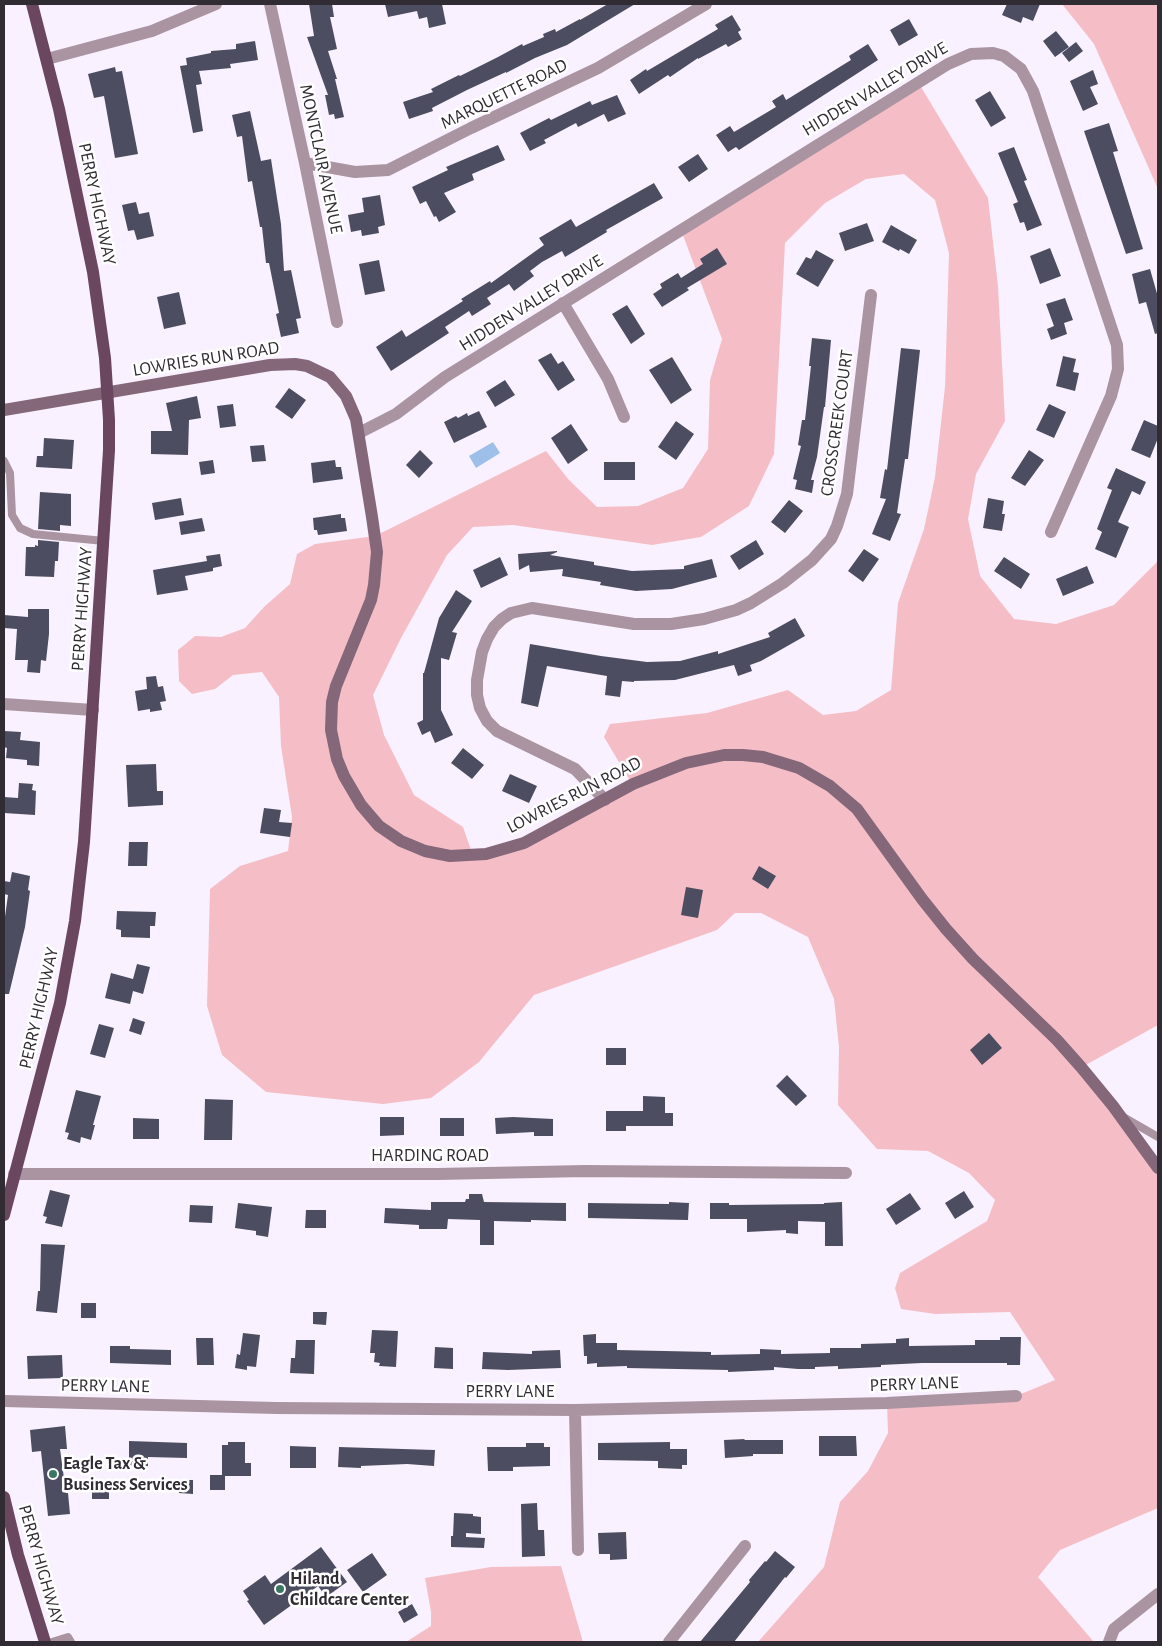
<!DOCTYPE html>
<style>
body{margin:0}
#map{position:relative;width:1162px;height:1646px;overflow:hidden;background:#f9f1ff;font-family:"Alegreya Sans",sans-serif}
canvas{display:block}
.frame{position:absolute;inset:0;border:5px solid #312c34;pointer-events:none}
</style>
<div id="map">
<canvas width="1162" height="1646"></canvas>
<div class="frame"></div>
</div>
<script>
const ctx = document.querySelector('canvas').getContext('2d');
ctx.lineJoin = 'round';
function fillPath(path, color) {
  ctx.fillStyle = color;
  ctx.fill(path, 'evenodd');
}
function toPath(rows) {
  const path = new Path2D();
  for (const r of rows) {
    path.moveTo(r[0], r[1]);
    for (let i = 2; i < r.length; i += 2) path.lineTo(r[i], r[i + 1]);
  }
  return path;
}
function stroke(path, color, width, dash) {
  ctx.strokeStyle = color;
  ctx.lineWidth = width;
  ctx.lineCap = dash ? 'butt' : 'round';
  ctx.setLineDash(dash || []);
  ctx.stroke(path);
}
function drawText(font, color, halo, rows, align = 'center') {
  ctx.font = font + ' "Alegreya Sans",sans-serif';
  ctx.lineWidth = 5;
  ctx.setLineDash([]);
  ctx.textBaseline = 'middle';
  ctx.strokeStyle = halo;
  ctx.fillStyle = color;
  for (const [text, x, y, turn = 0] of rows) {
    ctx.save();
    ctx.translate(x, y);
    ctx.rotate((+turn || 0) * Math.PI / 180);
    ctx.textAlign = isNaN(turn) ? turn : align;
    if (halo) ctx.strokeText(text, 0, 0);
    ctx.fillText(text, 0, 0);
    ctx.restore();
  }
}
const green = toPath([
 [1062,4,1158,4,1158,189,1094,44],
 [918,82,988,198,998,286,1005,421,976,474,968,519,980,576,1014,619,1056,624,1114,605,1158,561,1158,1025,1082,1067,1158,1168,1158,1508,1060,1550,1038,1577,1094,1642,758,1642,824,1567,840,1502,868,1471,888,1433,887,1403,1016,1396,1055,1380,1010,1312,935,1314,901,1309,895,1288,900,1273,987,1221,995,1200,969,1173,928,1151,877,1149,838,1105,839,1047,834,999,808,937,761,913,735,913,717,930,534,995,479,1062,431,1098,383,1104,266,1092,222,1055,207,1006,210,889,240,866,288,851,292,817,281,746,279,697,262,672,233,675,215,689,192,694,179,681,178,650,195,636,221,637,245,628,264,607,290,584,297,554,315,544,375,536,546,451,569,480,597,507,638,506,683,488,708,449,710,380,722,339,681,230],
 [904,174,935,200,949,253,945,387,935,477,924,529,898,603,891,690,856,711,823,715,788,690,707,713,610,724,604,737,632,784,498,852,473,856,463,827,414,795,384,735,373,695,401,638,447,555,473,527,513,525,652,545,701,537,749,506,774,454,785,243,825,203,866,179],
 [561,1566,583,1642,406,1642,431,1626,431,1612,425,1578,491,1567]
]);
const water = toPath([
 [493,442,500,453,476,468,469,456]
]);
const building = toPath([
 [309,4,332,4,334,17,330,17,337,49,328,51,337,79,335,79,344,117,335,119,334,114,329,115,325,95,328,95,307,37,314,36],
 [385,4,442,4,446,24,429,28,427,17,419,19,417,11,388,17],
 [608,4,635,4,567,45,535,58,506,73,506,72,467,90,432,108,433,111,409,119,403,102,433,92,431,89,459,75,460,76,498,57,522,44,523,46,544,37,543,34,555,29,556,32,580,19,580,20],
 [1007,4,1040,4,1033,21,1023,17,1021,23,1002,15],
 [732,15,741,30,738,32,742,39,728,47,726,44,698,59,698,58,670,77,668,75,639,94,630,80,646,69,647,71,718,29,715,25],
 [909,19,918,35,899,46,890,30],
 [1056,31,1069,47,1055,57,1043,41],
 [255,41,258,60,230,64,231,68,199,71,202,84,196,85,203,131,193,133,180,66,187,65,186,58,211,53,211,51,236,49,236,44],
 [1076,42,1083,51,1069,62,1062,53],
 [868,44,878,60,739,150,736,147,728,152,716,135,730,126,734,132,776,107,772,101,783,94,786,100,791,97,851,60,849,56],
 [115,67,116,72,122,71,138,154,115,158,104,96,94,98,88,74],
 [1093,70,1098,84,1090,87,1098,104,1083,111,1070,81],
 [990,91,1006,118,991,127,975,100],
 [617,95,626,114,608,122,604,114,578,127,576,123,544,140,546,143,530,151,520,133,549,118,551,120,590,101,592,105],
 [250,111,261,161,271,159,281,224,284,271,291,270,301,318,296,319,299,333,281,337,276,314,279,313,269,263,266,263,262,227,260,227,252,181,248,182,242,136,237,137,232,115],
 [1109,123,1118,151,1113,152,1143,249,1126,254,1084,131],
 [498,145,505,160,472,174,474,180,444,193,456,212,439,222,436,216,434,217,426,201,420,204,412,187,448,170,446,167],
 [1014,147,1027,180,1024,181,1042,225,1027,231,1024,222,1020,223,1013,204,1018,202,998,153],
 [698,154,708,169,689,182,678,167],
 [654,183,663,198,606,230,607,232,565,257,562,251,542,262,530,271,534,276,514,291,509,284,487,298,491,304,472,316,469,311,445,327,449,333,391,371,376,347,402,330,406,337,463,301,461,299,490,281,491,283,544,245,539,238,571,219,576,227],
 [380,195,385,225,378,227,379,233,362,236,361,230,351,232,348,215,364,212,362,198],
 [136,202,139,214,149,212,154,236,137,240,134,230,128,231,122,205],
 [867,223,874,241,845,251,839,233],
 [891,225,917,240,909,254,900,249,899,251,882,242],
 [717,248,727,264,687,288,689,290,662,307,653,294,662,288,660,284,678,273,681,278,703,264,700,259],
 [1050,248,1061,276,1040,284,1030,256],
 [816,250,834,260,818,287,796,274,806,257,811,259],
 [379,260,385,291,365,295,359,264],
 [1150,269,1158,297,1158,333,1155,334,1146,302,1139,304,1132,274],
 [179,292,186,324,164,329,157,297],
 [1065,298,1073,320,1064,323,1067,334,1051,340,1047,329,1054,326,1046,304],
 [627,305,645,334,631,344,612,314],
 [812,338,831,340,825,407,824,407,817,457,811,480,814,480,812,493,795,489,797,480,793,479,801,446,798,445,802,420,805,420,811,366,809,366],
 [901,348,920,350,908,459,905,459,897,513,901,514,890,541,872,534,886,499,880,498,885,469,887,470],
 [551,353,558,364,563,361,575,380,558,391,538,360],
 [1063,356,1076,359,1073,372,1079,373,1075,391,1056,386],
 [672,357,692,390,671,404,649,370],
 [505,380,515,395,495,407,486,392],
 [289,388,306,400,292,419,275,407],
 [197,396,201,418,189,420,188,455,151,454,151,431,172,431,166,403],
 [233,404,236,426,220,428,217,406],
 [1049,404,1066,412,1054,438,1036,430],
 [479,411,487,427,454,443,444,422,456,416,458,418,467,413,468,416],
 [1144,420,1158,426,1158,438,1150,458,1131,450],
 [676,421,694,434,676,460,658,447],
 [571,424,588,450,568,464,551,438],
 [44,438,74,440,72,469,36,467,37,456,43,456],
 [264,445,266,461,252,462,250,446],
 [420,450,433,463,419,478,406,465],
 [1029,450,1044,460,1025,486,1011,478],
 [213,460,215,473,201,475,199,462],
 [335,460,336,467,341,467,343,479,313,483,311,463],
 [604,462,635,462,635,480,604,480],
 [1116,468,1146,482,1140,495,1132,491,1118,522,1129,527,1116,558,1095,549,1102,532,1097,529,1112,490,1107,488],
 [40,492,71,494,71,526,60,525,60,531,38,529],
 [181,498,184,515,155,520,152,503],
 [988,498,1004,501,1002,514,1005,514,1002,531,983,528],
 [789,500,803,511,785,533,771,522],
 [341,514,341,518,345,518,347,531,318,535,317,530,314,530,313,518],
 [202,518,205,531,181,535,179,522],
 [38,540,59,542,58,561,55,561,54,577,25,576,26,547,35,547,35,545,38,546],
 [756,540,764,554,739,570,730,556],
 [864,549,879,559,863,582,848,571],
 [557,551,557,552,550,555,594,562,594,565,632,571,684,569,684,566,712,559,717,577,672,589,636,591,600,585,601,582,562,576,563,569,530,572,529,565,519,570,518,554],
 [220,554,222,566,213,568,213,571,185,576,188,590,157,595,153,570,207,561,206,556],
 [500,557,508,575,481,588,473,570],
 [1004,557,1030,574,1021,589,994,571],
 [1087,566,1094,583,1063,596,1056,579],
 [456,590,472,601,452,632,457,633,449,660,441,658,441,710,453,735,435,743,430,731,422,735,417,723,423,720,423,673,424,673,439,618],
 [28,609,49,609,49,634,46,661,41,660,40,673,27,672,28,660,15,660,17,629,4,628,4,615,28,617],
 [795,618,805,636,761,661,750,665,752,671,738,676,734,665,675,680,634,681,634,682,622,681,620,697,605,695,607,676,547,666,538,707,521,703,530,644,601,656,647,662,680,661,718,651,718,654,770,637,768,633],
 [156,676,158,687,163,686,166,701,160,702,162,710,150,712,150,709,138,711,135,691,147,689,146,677],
 [4,731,21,732,20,740,40,742,39,766,27,765,27,760,6,758,7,748,4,747],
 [463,748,484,765,472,779,451,763],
 [156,764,157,791,163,791,163,805,128,807,126,765],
 [510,774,537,786,529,803,502,791],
 [19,783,33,784,32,790,36,791,35,815,4,813,4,797,18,798],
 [264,808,281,810,279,822,292,823,290,837,260,833],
 [129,842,148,842,147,866,128,866],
 [759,866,776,876,768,889,752,879],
 [12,872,30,876,28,890,30,891,25,927,9,994,4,994,4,924,8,895,4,894,4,881,10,882],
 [686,887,703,890,698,918,681,915],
 [117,911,156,912,155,926,150,926,150,938,121,937,121,930,116,929],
 [137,964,150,967,143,994,133,991,130,1004,105,998,111,973,133,979],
 [133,1018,145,1022,141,1035,129,1031],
 [99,1024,114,1028,105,1058,90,1054],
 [989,1033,1002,1048,982,1065,970,1050],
 [606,1048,626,1048,626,1065,606,1065],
 [787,1075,807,1096,796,1106,776,1086],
 [76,1090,101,1096,93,1125,95,1125,91,1140,81,1137,80,1143,67,1139,69,1133,65,1132],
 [643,1096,665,1097,665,1113,673,1113,673,1126,626,1126,626,1131,606,1131,606,1111,643,1111],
 [205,1099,233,1100,232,1140,204,1140],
 [380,1117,404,1117,404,1135,380,1136],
 [513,1117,553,1119,553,1136,534,1136,534,1132,496,1134,495,1118],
 [133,1118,159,1119,159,1139,133,1139],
 [440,1118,464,1118,464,1136,440,1136],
 [50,1190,70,1195,62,1227,45,1223,47,1217,43,1216],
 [964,1191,974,1207,955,1219,945,1203],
 [910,1193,921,1209,896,1225,886,1209],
 [469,1194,482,1194,484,1202,566,1203,566,1221,531,1220,531,1222,494,1221,494,1245,480,1245,480,1220,448,1219,447,1229,419,1229,419,1225,384,1223,385,1208,431,1210,431,1202,465,1202,466,1199,469,1199],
 [669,1202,689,1203,688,1220,588,1218,588,1203,669,1204],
 [842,1202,843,1246,825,1246,825,1222,798,1221,798,1234,786,1233,786,1230,747,1232,747,1219,710,1219,710,1203,729,1203,729,1205,824,1204,824,1203],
 [238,1203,272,1207,268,1237,256,1235,256,1231,235,1228],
 [190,1205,213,1206,212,1223,189,1222],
 [306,1210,326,1210,326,1228,305,1228],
 [41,1244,65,1245,57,1313,36,1311,38,1291,40,1291],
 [81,1303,96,1303,96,1318,81,1318],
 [313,1312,327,1312,326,1325,313,1324],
 [372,1330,398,1331,396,1367,379,1366,380,1363,374,1362,375,1353,370,1353],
 [243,1333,260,1335,256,1367,247,1366,247,1370,235,1368,237,1354,240,1355],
 [596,1334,596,1343,617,1343,617,1350,711,1352,711,1355,760,1354,760,1349,781,1350,781,1354,830,1353,830,1348,861,1348,861,1344,896,1343,896,1339,909,1338,909,1346,975,1345,975,1340,1000,1340,1000,1337,1021,1337,1020,1365,1007,1365,1007,1363,922,1363,881,1365,881,1367,838,1369,838,1366,815,1367,815,1369,798,1369,774,1367,774,1370,728,1372,728,1370,627,1368,627,1366,597,1367,597,1363,587,1364,587,1356,584,1356,583,1335],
 [196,1338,213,1338,214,1365,197,1365],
 [296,1340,315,1340,314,1374,290,1373,291,1358,295,1358],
 [110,1346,130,1346,130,1349,171,1350,171,1365,110,1363],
 [435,1347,453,1348,453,1369,434,1368],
 [560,1350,561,1368,508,1370,482,1369,483,1352,532,1354,532,1351],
 [62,1355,63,1378,28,1379,27,1356],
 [65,1426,67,1449,60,1449,66,1493,68,1493,70,1514,48,1516,41,1451,32,1452,30,1430],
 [819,1436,856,1436,857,1456,819,1456],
 [745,1439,744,1440,783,1440,783,1454,753,1454,753,1456,725,1458,724,1440],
 [129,1441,187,1443,187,1458,148,1457,148,1466,129,1466],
 [228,1442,245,1442,245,1463,251,1463,251,1476,225,1476,225,1490,210,1490,210,1475,222,1475,222,1445,228,1445],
 [670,1442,670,1449,687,1449,687,1465,682,1465,682,1469,658,1468,658,1461,598,1460,598,1443],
 [526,1443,544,1443,544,1447,550,1447,550,1466,513,1467,513,1471,488,1471,487,1447,526,1447],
 [290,1446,316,1447,316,1468,290,1468],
 [339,1447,435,1450,434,1466,407,1464,361,1466,361,1468,338,1467],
 [179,1480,193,1480,193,1494,179,1493],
 [92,1488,109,1488,109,1499,92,1499],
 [537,1503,538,1530,544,1530,545,1556,522,1557,521,1504],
 [454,1513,473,1514,473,1516,481,1517,481,1534,466,1533,466,1537,485,1538,484,1548,451,1547,451,1536,453,1536],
 [626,1532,627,1559,610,1560,610,1554,599,1554,598,1533],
 [321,1547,347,1582,326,1597,318,1586,264,1625,247,1601,249,1600,243,1591,265,1575,271,1584],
 [775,1551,795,1567,786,1578,785,1577,734,1642,700,1642,750,1582,749,1580,765,1561,766,1562],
 [372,1553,387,1575,363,1592,347,1570],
 [412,1604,418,1615,404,1623,398,1612]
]);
const lane = toPath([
 [4,461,10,473,12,515,20,528,33,534,104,541],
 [1125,1118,1158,1137],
 [52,1642,68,1637,71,1642]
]);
const street = toPath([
 [270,4,305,163,337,322],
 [47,59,152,31,216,4],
 [305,163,355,172,388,170,471,128,598,68,706,4],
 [563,303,608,379,624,417],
 [359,433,396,414,445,377,948,64,971,54,993,53,1004,56,1021,69,1033,91,1117,345,1118,369,1111,396,1051,532],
 [4,704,93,710],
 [605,800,575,769,497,731,487,721,480,708,477,695,477,680,482,652,487,639,494,627,502,619,511,613,532,608,634,624,671,624,704,619,736,610,751,603,783,583,812,560,831,539,837,526,847,494,871,295],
 [14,1174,438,1174,585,1171,846,1173],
 [4,1401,276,1408,575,1410,887,1403,1016,1396],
 [575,1410,578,1550],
 [669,1642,745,1546],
 [1109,1642,1114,1629,1158,1594]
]);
const secondary = toPath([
 [4,410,270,365,295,364,307,366,330,377,346,396,356,419,372,517,377,552,374,585,371,600,336,686,332,702,331,730,337,759,344,776,361,805,379,826,401,841,425,851,450,856,486,854,524,843,633,784,686,763,724,755,743,755,763,757,799,768,830,786,857,809,922,899,946,929,973,959,1057,1040,1081,1067,1113,1106,1158,1168]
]);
const primary = toPath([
 [4,1215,60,1003,75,921,84,842,109,450,109,420,105,358,93,272,59,109,32,4],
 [4,1497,18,1555,45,1642]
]);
const markers = [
 [53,1474,5,"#3a7762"],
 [280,1589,5,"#3a7762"]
];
const streetNames = [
 ["HIDDEN VALLEY DRIVE",875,89,-31],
 ["MARQUETTE ROAD",504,94,-26],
 ["MONTCLAIR AVENUE",321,159,78],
 ["PERRY HIGHWAY",97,204,78],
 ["HIDDEN VALLEY DRIVE",531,303,-32],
 ["LOWRIES RUN ROAD",206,359,-9],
 ["CROSSCREEK COURT",837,423,-82],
 ["PERRY HIGHWAY",82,609,-86],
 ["LOWRIES RUN ROAD",574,795,-27],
 ["PERRY HIGHWAY",39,1008,-77],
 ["HARDING ROAD",430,1156],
 ["PERRY LANE",914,1384,-2],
 ["PERRY LANE",105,1386,1],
 ["PERRY LANE",510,1392],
 ["PERRY HIGHWAY",41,1565,74]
];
const poiNames = [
 ["Eagle Tax &",63,1464],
 ["Business Services",63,1485],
 ["Hiland",290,1579],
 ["Childcare Center",290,1600]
];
fillPath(green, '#f5bec6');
fillPath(water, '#9ebfea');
fillPath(building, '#4d4d62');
stroke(lane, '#aa94a2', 8);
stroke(street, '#aa94a2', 12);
stroke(secondary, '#85677a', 12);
stroke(primary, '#6a475e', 12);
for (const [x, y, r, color] of markers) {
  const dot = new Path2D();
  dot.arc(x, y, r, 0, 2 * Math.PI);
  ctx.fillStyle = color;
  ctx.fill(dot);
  stroke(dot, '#fff', 2);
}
drawText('18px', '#312c34', '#fff', streetNames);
drawText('bold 18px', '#312c34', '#fff', poiNames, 'left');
</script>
